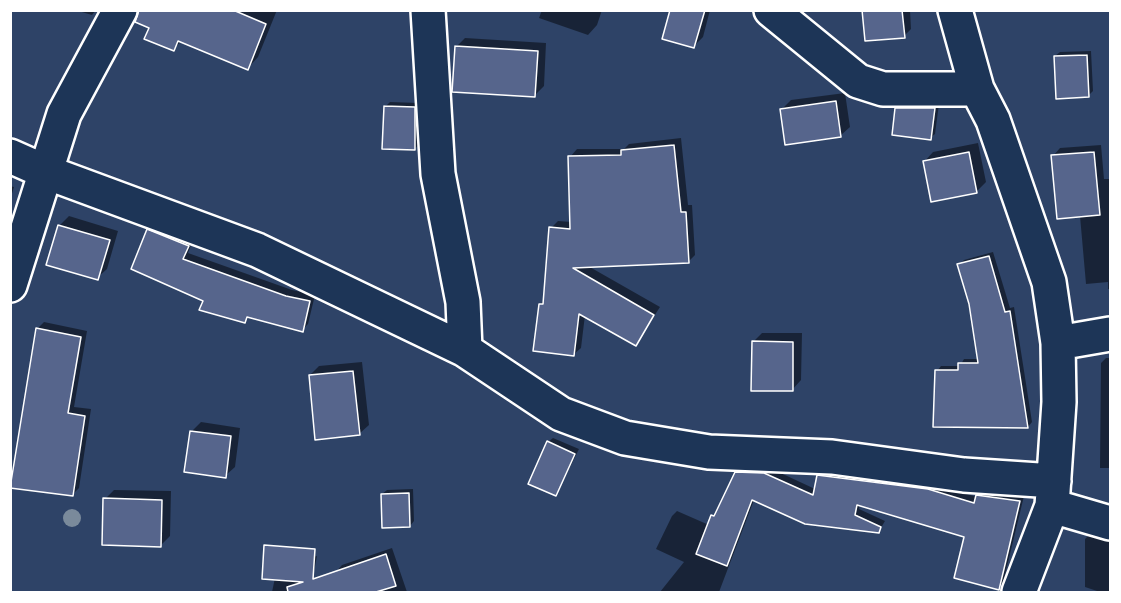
<!DOCTYPE html>
<style>
body{margin:0}
#map{position:relative;width:1121px;height:603px;overflow:hidden;background:#2e4367;font-family:"Indie Flower",sans-serif}
canvas{display:block}
.frame{position:absolute;inset:0;border:12px solid #fff;pointer-events:none}
</style>
<div id="map">
<canvas width="1121" height="603"></canvas>
<div class="frame"></div>
</div>
<script>
const ctx = document.querySelector('canvas').getContext('2d');
ctx.lineJoin = 'round';
function fillPath(path, color) {
  ctx.fillStyle = color;
  ctx.fill(path, 'evenodd');
}
function toPath(rows) {
  const path = new Path2D();
  for (const r of rows) {
    path.moveTo(r[0], r[1]);
    for (let i = 2; i < r.length; i += 2) path.lineTo(r[i], r[i + 1]);
  }
  return path;
}
function stroke(path, color, width, dash) {
  ctx.strokeStyle = color;
  ctx.lineWidth = width;
  ctx.lineCap = dash ? 'butt' : 'round';
  ctx.setLineDash(dash || []);
  ctx.stroke(path);
}
const shadow = toPath([
 [75,10,96,10,92,15],
 [158,10,277,10,258,57,247,69,182,41,173,49],
 [542,10,602,10,597,25,588,35,539,18],
 [660,10,710,10,703,37,693,47,671,13],
 [863,10,910,10,911,29,904,36],
 [465,38,546,43,544,86,535,95,456,47],
 [1091,51,1093,91,1089,95,1055,56,1060,52],
 [845,93,850,127,840,136,782,109,791,100],
 [390,102,419,103,419,144,415,149,386,106],
 [901,104,939,104,935,134,930,138,896,108],
 [681,138,688,205,692,205,695,255,688,262,588,266,660,307,636,344,585,315,581,348,573,355,541,304,544,300,551,228,558,221,572,222,570,157,577,149,624,149,629,144],
 [978,143,986,182,977,191,924,162,933,152],
 [1101,145,1104,179,1110,179,1110,289,1108,289,1108,282,1086,284,1080,216,1053,156,1060,148],
 [10,186,14,187,10,200],
 [69,216,118,231,107,269,97,278,59,226],
 [154,224,193,240,188,253,292,290,315,295,308,324,302,330,249,316,244,322,205,301,148,230],
 [993,252,1010,308,1014,307,1032,422,1028,427,937,371,941,366,960,366,964,359,979,359,971,304,959,265,964,260],
 [44,322,87,331,74,407,91,409,79,488,73,494,37,329],
 [762,333,802,333,801,380,792,390,753,342],
 [1106,358,1110,358,1110,468,1100,468,1101,363],
 [362,362,369,425,359,434,310,375,319,366],
 [201,422,240,428,235,467,225,476,192,431],
 [553,438,579,449,556,495,548,442],
 [741,467,770,468,815,489,818,476,823,471,934,484,977,497,983,490,1024,496,1003,583,998,588,966,536,860,504,859,509,885,521,879,531,754,500,719,592,660,592,684,562,656,549,672,516,677,511,709,525,736,473],
 [413,489,414,521,410,526,382,494,387,490],
 [114,490,171,491,170,536,161,545,105,499],
 [1094,530,1110,536,1110,592,1100,592,1085,587,1085,539],
 [392,548,407,592,343,592,336,572,342,565],
 [317,556,310,592,272,592,276,573,285,564]
]);
const building = toPath([
 [139,10,233,10,266,24,248,70,178,41,174,51,144,39,149,28,135,22,139,10],
 [670,10,705,10,694,48,662,39,670,10],
 [862,10,902,10,905,38,865,41,862,10],
 [455,46,538,51,535,97,452,92,455,46],
 [1087,55,1089,97,1056,99,1054,56,1087,55],
 [836,101,841,137,785,145,780,109,836,101],
 [384,106,415,107,415,150,382,149,384,106],
 [895,108,935,108,931,140,892,135,895,108],
 [674,145,681,212,686,212,689,263,573,268,654,315,636,346,579,314,574,356,533,351,539,304,543,304,549,227,570,229,568,156,621,155,621,150,674,145],
 [969,152,977,193,931,202,923,161,969,152],
 [1094,152,1100,215,1057,219,1051,155,1094,152],
 [58,225,110,240,98,280,46,265,58,225],
 [147,229,189,246,183,259,286,296,310,301,303,332,247,317,245,323,199,310,203,301,131,269,147,229],
 [989,256,1005,312,1010,311,1028,428,933,427,935,370,958,370,958,363,978,363,969,304,957,264,989,256],
 [36,328,81,337,68,413,85,416,73,496,10,488,36,328],
 [752,341,793,342,793,391,751,391,752,341],
 [353,371,360,435,315,440,309,375,353,371],
 [190,431,231,436,226,478,184,472,190,431],
 [547,441,575,454,556,496,528,484,547,441],
 [735,472,764,473,813,495,817,475,928,489,974,503,976,495,1020,501,999,590,954,578,964,537,857,505,855,515,881,527,879,533,805,524,752,500,727,566,696,554,711,515,714,516,735,472],
 [409,493,410,527,382,528,381,494,409,493],
 [103,498,162,500,161,547,102,545,103,498],
 [264,545,315,549,313,579,386,554,396,586,376,592,288,592,287,587,303,582,262,579,264,545]
]);
const street = toPath([
 [428,10,438,174,463,302,465,350],
 [771,10,858,81,883,89,977,89],
 [955,10,977,89,993,120,1049,282,1058,343,1059,402,1052,506,1019,592],
 [10,156,46,172,257,250,465,350,561,414,625,438,709,452,832,457,964,475,1054,481],
 [10,285,64,114,120,10],
 [1058,343,1110,334],
 [1052,506,1110,523]
]);
const trees = [
 [72,518]
];
fillPath(shadow, '#0007');
fillPath(building, '#56658c');
stroke(building, '#fff', 1.5);
stroke(street, '#fff', 38);
stroke(street, '#1d3557', 33);
ctx.fillStyle = '#7a8a9b';
for (const [x, y] of trees) {
  ctx.beginPath();
  ctx.arc(x, y, 9, 0, 2 * Math.PI);
  ctx.fill();
}
</script>
